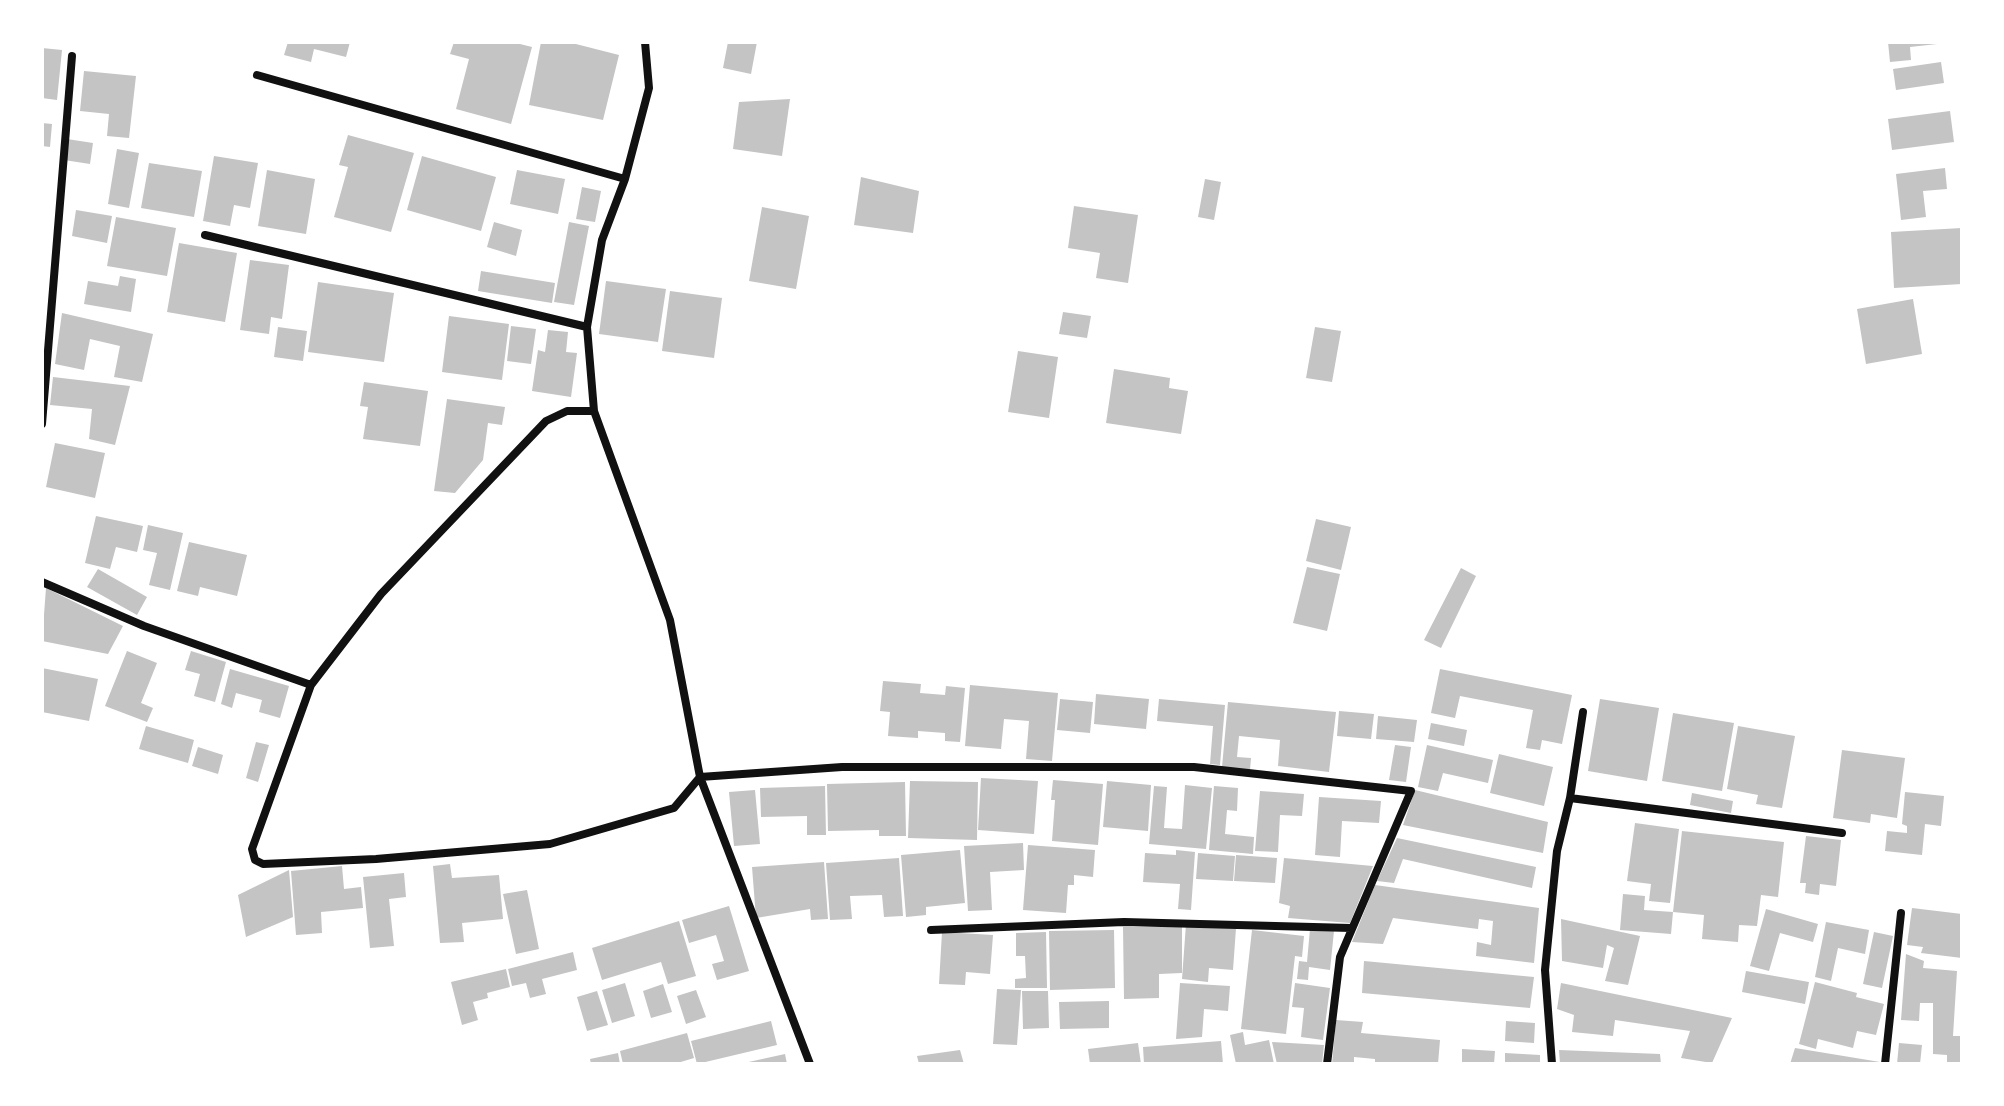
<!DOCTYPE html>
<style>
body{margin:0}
#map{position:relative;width:2004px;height:1106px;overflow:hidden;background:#fff;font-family:"PT Sans",sans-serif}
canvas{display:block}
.frame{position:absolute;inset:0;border:44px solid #fff;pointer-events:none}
</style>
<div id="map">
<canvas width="2004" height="1106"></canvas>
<div class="frame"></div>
</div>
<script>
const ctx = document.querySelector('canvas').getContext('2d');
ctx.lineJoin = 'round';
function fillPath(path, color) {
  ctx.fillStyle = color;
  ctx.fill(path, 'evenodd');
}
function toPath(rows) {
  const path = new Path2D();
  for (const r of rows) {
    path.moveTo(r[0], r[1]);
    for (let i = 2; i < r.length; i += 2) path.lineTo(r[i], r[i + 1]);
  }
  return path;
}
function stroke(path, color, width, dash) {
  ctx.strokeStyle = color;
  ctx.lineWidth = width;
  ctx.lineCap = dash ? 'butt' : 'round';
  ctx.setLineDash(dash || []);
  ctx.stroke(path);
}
const building = toPath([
 [288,42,350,42,346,57,314,49,311,62,284,55],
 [454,42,512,42,532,47,511,124,456,109,469,59,450,54],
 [541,42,568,42,619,55,603,120,529,105],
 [728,42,757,42,751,74,723,68],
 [1888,42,1937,42,1937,44,1910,47,1911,60,1890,62],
 [42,48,62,50,57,100,42,98],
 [1941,62,1944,83,1896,90,1893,69],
 [84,71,136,76,129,138,107,136,109,114,80,111],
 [790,99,782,156,733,149,739,102],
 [1950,111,1954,142,1892,150,1888,119],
 [42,123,52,124,50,147,42,146],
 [348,135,414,153,391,232,334,217,348,167,339,165],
 [67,139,93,143,90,164,64,160],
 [117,149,139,153,129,208,108,204],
 [214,156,258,163,250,208,234,205,230,226,203,221],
 [422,156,496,177,481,231,407,210],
 [149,163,202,171,194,217,141,208],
 [1945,168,1947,189,1923,191,1926,217,1901,220,1896,174],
 [267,170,315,179,306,234,258,226],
 [517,170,565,179,558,214,510,204],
 [861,177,919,191,913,233,854,225],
 [1205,179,1221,182,1214,220,1198,217],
 [582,187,601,191,595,222,576,219],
 [1074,206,1138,215,1128,283,1096,278,1100,253,1068,248],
 [762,207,809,216,796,289,749,281],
 [76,210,112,216,107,243,72,236],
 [116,217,176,228,167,276,107,266],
 [494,222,522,230,516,256,487,247],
 [569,222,589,226,574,305,554,302],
 [1962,228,1962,284,1894,288,1891,232],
 [179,243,237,253,225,322,167,312],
 [250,260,289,265,282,319,271,317,269,334,240,330],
 [481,271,555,283,552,303,478,291],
 [120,276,136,279,131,312,84,304,88,281,118,286],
 [606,281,666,289,658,342,599,334],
 [318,282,394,293,384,362,308,352],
 [670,291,722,298,714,358,662,351],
 [1913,299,1922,354,1866,364,1857,309],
 [1063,312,1091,316,1087,338,1059,334],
 [62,313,153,334,142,382,114,377,120,346,90,339,84,370,55,364],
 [449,316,509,324,502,380,442,372],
 [511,326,536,329,531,364,507,361],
 [278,327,307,331,303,361,274,357],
 [1315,327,1341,331,1332,382,1306,378],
 [548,330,568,332,566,352,577,353,571,397,532,391,538,350,545,352],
 [1018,351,1058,357,1049,418,1008,412],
 [1114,369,1170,378,1169,388,1188,391,1181,434,1106,423],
 [53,377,130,386,115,445,89,439,92,409,50,405],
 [364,382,428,391,420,446,363,439,368,407,360,406],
 [447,399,505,407,502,425,488,423,483,460,455,493,434,491],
 [55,443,105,453,95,498,46,487],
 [96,516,143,526,137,552,116,547,110,569,85,563],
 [1316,519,1351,527,1341,570,1306,561],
 [148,525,183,533,170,590,149,585,157,553,143,550],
 [189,542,247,555,237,596,200,587,198,596,177,591],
 [1307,567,1340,574,1327,631,1293,623],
 [1461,568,1476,576,1441,648,1424,640],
 [98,569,147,597,137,615,87,587],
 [46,588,123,626,108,654,42,641],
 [127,651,157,663,141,703,153,708,147,722,105,706],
 [191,651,226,662,215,702,194,696,200,674,185,670],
 [42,668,98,679,89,721,42,712],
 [230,669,289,686,280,718,259,712,262,700,236,693,232,708,221,704],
 [1440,669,1572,695,1562,744,1542,740,1540,750,1526,748,1533,710,1460,696,1455,718,1431,713],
 [883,681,921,684,920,693,945,695,946,686,965,688,960,742,945,741,945,733,918,731,918,738,888,736,890,712,880,711],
 [970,685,1058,693,1052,761,1026,759,1029,721,1004,719,1001,749,965,746],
 [1096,694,1149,699,1146,729,1094,724],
 [1060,699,1093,702,1090,733,1057,730],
 [1159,699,1225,705,1220,765,1210,764,1213,726,1157,721],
 [1600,699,1659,708,1647,781,1588,771],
 [1228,702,1336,712,1329,772,1278,766,1280,740,1239,736,1237,757,1251,758,1250,770,1222,767],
 [1339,711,1374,714,1371,739,1337,736],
 [1673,713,1734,723,1722,791,1662,781],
 [1378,716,1417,720,1414,742,1376,739],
 [1431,723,1467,730,1464,746,1428,739],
 [146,726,194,740,188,763,139,749],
 [1738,726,1795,736,1782,808,1756,804,1758,795,1727,789],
 [256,742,269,745,258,782,246,778],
 [1395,745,1411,747,1406,782,1389,780],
 [1427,745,1493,760,1488,783,1443,773,1438,791,1418,787],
 [198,747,223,755,218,774,192,766],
 [1842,750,1905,758,1897,818,1871,814,1870,823,1833,818],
 [1499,754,1553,767,1544,806,1490,793],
 [981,778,1038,781,1034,834,978,830],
 [1053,780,1103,784,1098,845,1052,841,1055,800,1051,800],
 [910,781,978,782,977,840,908,838],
 [1107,781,1151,785,1148,831,1103,827],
 [905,782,906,836,879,836,879,830,828,831,827,784],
 [1185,785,1212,788,1206,849,1149,844,1154,786,1167,787,1164,828,1182,829],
 [825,786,826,835,807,835,807,816,761,817,760,788],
 [1214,786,1238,788,1237,811,1227,810,1225,834,1254,837,1253,854,1209,850],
 [755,790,760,844,734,846,729,792],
 [1415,790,1548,822,1543,853,1403,825],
 [1260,791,1304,794,1302,816,1280,815,1278,852,1255,851],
 [1905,792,1944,796,1941,826,1925,824,1922,855,1885,851,1887,831,1907,833,1907,826,1902,824],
 [1692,793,1733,801,1731,813,1690,805],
 [1319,797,1381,801,1379,823,1342,821,1340,857,1315,855],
 [1635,823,1679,829,1670,903,1649,901,1651,884,1627,881],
 [1682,831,1784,842,1778,897,1761,895,1757,926,1739,925,1738,942,1702,939,1704,915,1673,912],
 [1806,836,1841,840,1836,886,1820,884,1819,895,1805,893,1806,883,1800,883],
 [1397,838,1536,867,1532,888,1403,859,1394,883,1377,881],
 [1023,843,1024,870,990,872,992,910,968,911,964,846],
 [1028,845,1095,850,1093,877,1074,875,1074,885,1068,885,1066,913,1023,910],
 [960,850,965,903,926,907,926,915,906,917,901,855],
 [1176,850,1195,852,1191,910,1178,909,1180,884,1143,882,1145,853,1176,855],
 [1198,853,1235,856,1233,881,1196,879],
 [1236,855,1277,858,1275,883,1234,881],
 [899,858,903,916,884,917,882,895,850,896,852,919,830,920,826,863],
 [1284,858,1373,866,1350,923,1288,918,1290,906,1279,903],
 [824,862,828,919,811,920,810,909,756,918,752,867],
 [450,864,452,878,499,875,503,919,462,923,464,942,440,943,433,866],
 [342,866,344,889,361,887,363,908,321,912,322,933,296,935,291,871],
 [289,870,293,917,246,937,238,895],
 [404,873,406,897,389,899,394,946,370,948,363,877],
 [1375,885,1539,908,1534,963,1476,956,1477,942,1491,945,1493,921,1479,919,1478,929,1393,918,1383,944,1352,942],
 [527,890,539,949,516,954,503,894],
 [1623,894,1645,896,1644,910,1673,912,1671,934,1620,930],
 [729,906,749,971,717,980,712,964,724,961,716,935,689,943,682,920],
 [1912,908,1962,914,1962,958,1921,953,1923,947,1907,945],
 [1766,909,1818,924,1813,942,1780,933,1769,971,1750,966],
 [1561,919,1640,936,1628,985,1605,981,1614,948,1607,945,1603,968,1562,961],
 [679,921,696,976,668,984,661,962,602,980,592,948],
 [1826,922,1869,930,1865,954,1838,948,1831,981,1815,977],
 [1186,924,1236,928,1233,970,1209,968,1208,982,1182,979],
 [1123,927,1182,927,1182,973,1159,974,1159,998,1124,999],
 [1310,929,1334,931,1330,970,1309,967,1308,980,1297,979,1299,961,1307,962],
 [1114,930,1115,988,1050,990,1049,931],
 [1252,930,1304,936,1302,957,1295,956,1286,1034,1241,1029],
 [942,932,993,935,990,974,966,972,965,985,939,984],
 [1046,932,1047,988,1015,988,1015,979,1026,978,1025,956,1016,956,1016,933],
 [1874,932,1893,936,1882,988,1863,984],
 [573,952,577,970,542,979,546,994,530,998,526,983,512,986,508,969],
 [1906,954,1924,961,1923,968,1957,971,1953,1036,1962,1036,1962,1064,1947,1064,1947,1055,1933,1054,1933,1003,1920,1003,1919,1021,1901,1020],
 [1364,961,1534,977,1530,1008,1362,993],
 [506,969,510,987,487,993,488,998,473,1002,478,1020,462,1025,451,982],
 [1746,971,1809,982,1805,1004,1742,992],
 [1815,982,1857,993,1856,997,1884,1004,1876,1035,1857,1031,1853,1048,1818,1039,1816,1049,1799,1044],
 [625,983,635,1016,612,1023,602,990],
 [1180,983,1230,986,1228,1011,1204,1009,1202,1037,1176,1039],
 [1295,983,1330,988,1323,1040,1301,1037,1304,1008,1292,1007],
 [1561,983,1732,1018,1712,1063,1681,1058,1690,1031,1615,1020,1613,1036,1572,1032,1574,1015,1557,1009],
 [663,984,672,1012,651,1018,643,991],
 [997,989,1021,990,1017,1045,993,1044],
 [696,990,706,1017,686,1024,677,996],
 [597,991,608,1025,587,1031,577,997],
 [1022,991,1048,991,1049,1028,1023,1029],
 [1109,1001,1109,1028,1060,1029,1059,1002],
 [1336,1020,1363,1022,1361,1033,1440,1040,1438,1064,1375,1064,1375,1059,1354,1057,1354,1064,1332,1064],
 [771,1021,777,1045,697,1064,691,1041],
 [1506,1021,1535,1023,1534,1043,1505,1041],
 [1243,1032,1245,1045,1269,1040,1274,1064,1236,1064,1230,1035],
 [687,1033,694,1058,674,1064,623,1064,620,1051],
 [1221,1041,1223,1064,1144,1064,1143,1047],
 [1272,1042,1324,1045,1322,1064,1277,1064],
 [1138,1043,1141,1064,1090,1064,1088,1049],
 [1899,1043,1922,1045,1920,1064,1897,1064],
 [1795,1048,1880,1062,1880,1064,1790,1064],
 [1462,1049,1495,1051,1494,1064,1462,1064],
 [960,1050,964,1064,919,1064,917,1056],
 [1559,1050,1660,1054,1661,1064,1560,1064],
 [618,1053,620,1064,591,1064,590,1059],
 [1505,1053,1540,1055,1540,1064,1505,1064],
 [785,1054,787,1064,744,1064,744,1063]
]);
const minor = toPath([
 [645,42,649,88,625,179,602,240,587,327,594,411,670,620,700,777,810,1064],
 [257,75,625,179],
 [205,235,587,327],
 [594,411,567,411,546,421,381,594,311,685,252,849,255,860,263,864,376,859,550,844,674,808,700,777,842,767,1194,767,1411,791,1340,957,1327,1064],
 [42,424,72,56],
 [42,582,144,626,311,685],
 [1570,798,1842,833],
 [931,930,1124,922,1351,928],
 [1552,1064,1545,970,1557,851,1570,798,1583,712],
 [1885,1064,1901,913]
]);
fillPath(building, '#c4c4c4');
stroke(minor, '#111', 8);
</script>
